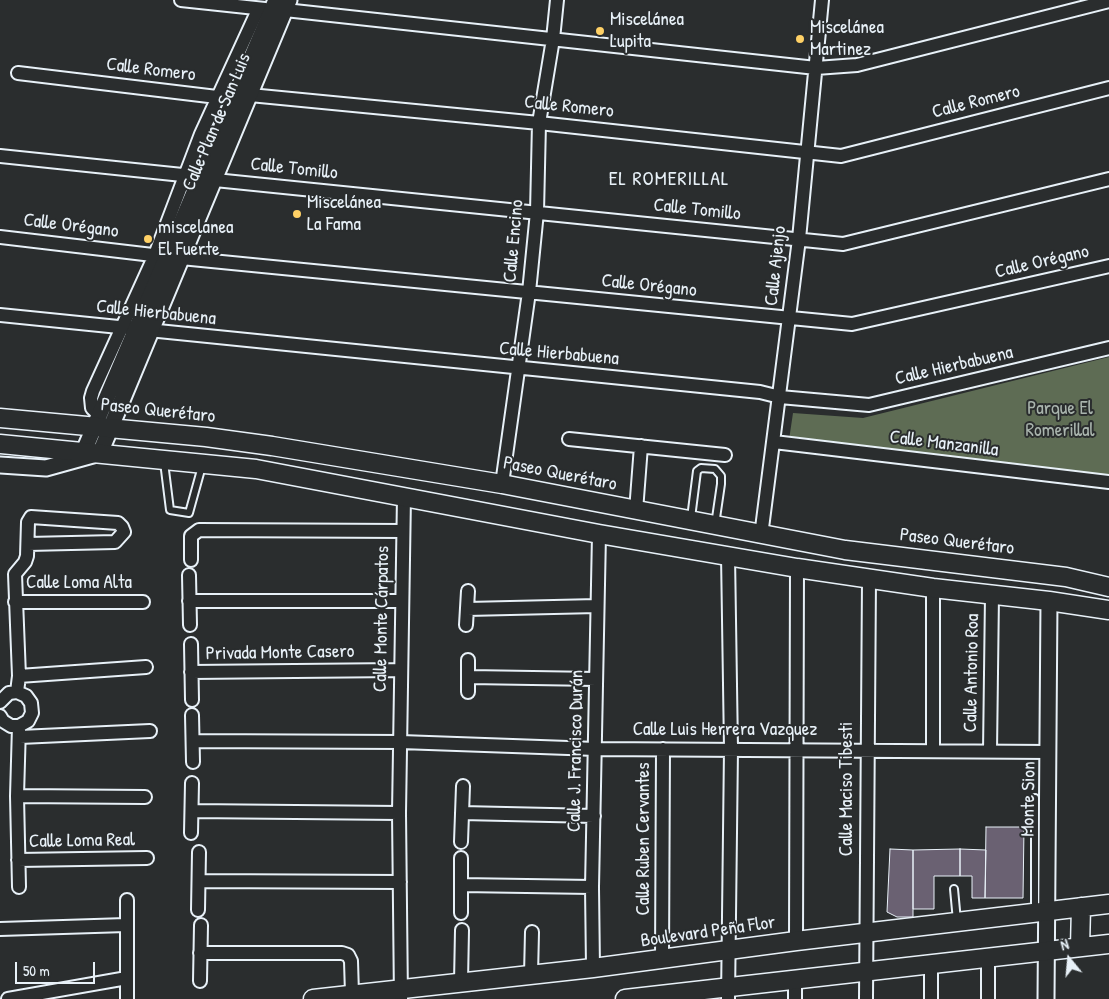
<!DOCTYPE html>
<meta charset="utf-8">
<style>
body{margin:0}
#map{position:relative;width:1109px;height:999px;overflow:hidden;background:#2a2d2e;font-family:"Patrick Hand",sans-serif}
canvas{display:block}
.north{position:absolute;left:1044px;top:934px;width:50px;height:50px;-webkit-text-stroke:4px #2a2d2e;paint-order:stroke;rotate:343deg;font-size:14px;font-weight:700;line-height:20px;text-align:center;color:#e8f1f8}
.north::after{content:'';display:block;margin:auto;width:18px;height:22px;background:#e8f1f8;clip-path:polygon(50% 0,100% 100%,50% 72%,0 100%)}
.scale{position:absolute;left:15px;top:962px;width:80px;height:22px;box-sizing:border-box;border:2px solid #e8f1f8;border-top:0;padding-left:6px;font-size:15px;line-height:18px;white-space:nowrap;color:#e8f1f8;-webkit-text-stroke:4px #2a2d2e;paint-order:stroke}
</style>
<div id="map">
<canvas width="1109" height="999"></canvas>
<div class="north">N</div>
<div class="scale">50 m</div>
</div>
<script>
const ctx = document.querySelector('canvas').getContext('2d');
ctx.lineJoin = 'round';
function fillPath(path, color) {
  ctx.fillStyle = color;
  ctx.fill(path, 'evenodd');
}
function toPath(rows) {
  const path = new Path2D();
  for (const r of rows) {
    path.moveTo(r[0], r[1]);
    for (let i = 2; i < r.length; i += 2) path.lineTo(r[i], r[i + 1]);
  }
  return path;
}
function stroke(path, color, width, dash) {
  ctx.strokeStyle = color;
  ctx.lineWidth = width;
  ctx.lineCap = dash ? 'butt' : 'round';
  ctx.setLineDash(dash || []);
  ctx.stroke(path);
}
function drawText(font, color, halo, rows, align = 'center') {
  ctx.font = font + ' "Patrick Hand",sans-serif';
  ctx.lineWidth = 4;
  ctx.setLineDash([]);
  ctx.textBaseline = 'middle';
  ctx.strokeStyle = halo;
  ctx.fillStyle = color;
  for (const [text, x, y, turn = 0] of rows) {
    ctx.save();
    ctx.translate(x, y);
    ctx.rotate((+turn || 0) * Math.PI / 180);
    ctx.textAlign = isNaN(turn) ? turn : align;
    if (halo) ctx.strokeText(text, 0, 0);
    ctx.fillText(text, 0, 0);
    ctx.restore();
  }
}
const green = toPath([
 [1109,357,1109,475,789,440,793,413,863,418]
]);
const building = toPath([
 [986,827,1024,827,1023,898,985,898,986,827],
 [890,849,913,850,913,917,897,917,887,912,890,849],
 [960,849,960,876,934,876,934,909,913,909,913,850,960,849],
 [960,849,986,850,985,898,972,898,972,876,960,876,960,849]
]);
const service = toPath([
 [164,462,170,510,189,513,202,466],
 [691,518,697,471,701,468,715,469,721,476,721,484,715,525],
 [954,889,957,921],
 [1035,911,1035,798]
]);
const minor = toPath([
 [181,0,265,9],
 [285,10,816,68,857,65,1109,1],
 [18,73,217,97,250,95,539,123,841,156,1109,88],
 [0,156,192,176],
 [215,180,843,244,1109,179],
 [0,237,161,256],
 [181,258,852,324,1109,266],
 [0,315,760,392,780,397,869,405,1109,348],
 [98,414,92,408,91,398,93,391,155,255,201,134,258,10],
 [569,439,725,455],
 [774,442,1109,482],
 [502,484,529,292,537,212,539,123,553,39,557,0],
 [636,511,641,446],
 [761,536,799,239,822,0],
 [728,555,731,749,728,999],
 [191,560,191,536,199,530,403,531],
 [189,575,190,625],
 [933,588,933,750],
 [189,601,401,601],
 [15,602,143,602],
 [467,609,597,606],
 [466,625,468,591],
 [191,644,192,700],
 [191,672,399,670],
 [19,676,146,667],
 [469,677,596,679],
 [17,692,19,676,15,574,25,562,27,556,28,522,31,517,118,523,122,527,124,532,115,542,28,544],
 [468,692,468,660],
 [0,702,9,693,17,692,26,696,31,703,32,713,28,721,19,726,11,726,3,721,0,716],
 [192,715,193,762],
 [20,737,150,731],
 [193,741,401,742,596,749,1049,752],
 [990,751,992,595],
 [17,796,145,797],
 [192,811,399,813],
 [462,813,594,816],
 [191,833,192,783],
 [461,842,463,786],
 [461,858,461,913],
 [18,860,147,858],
 [199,881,400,882],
 [461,885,592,887],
 [19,887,17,796,19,726],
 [198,910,199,852],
 [0,929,126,925],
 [796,941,797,568],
 [200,953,342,953,348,955,351,961,352,994],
 [988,958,988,999],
 [662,960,663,749],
 [931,964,931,999],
 [593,968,592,887,599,534],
 [531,975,532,932],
 [795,978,795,999],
 [200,981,201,925],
 [461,982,462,930],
 [8,999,127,978],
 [127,999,127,900],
 [401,999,399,813,404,496],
 [866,999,869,579]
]);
const tertiary = toPath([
 [84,451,276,0],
 [0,465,46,468,100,453,289,0],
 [1046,999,1049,601]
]);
const secondary = toPath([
 [0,418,206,437,272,446,502,484,845,550,1066,577,1109,587],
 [0,444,256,469,599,534,797,568,933,588,1049,601,1109,610],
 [1080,947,1081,907],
 [313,999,593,968,796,941,1109,904],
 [625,999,1109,944]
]);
const markers = [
 [600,31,5,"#ffd166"],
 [800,39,5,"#ffd166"],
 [297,214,5,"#ffd166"],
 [148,239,5,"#ffd166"]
];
const poiNames = [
 ["Miscelánea",610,20],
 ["Lupita",610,42],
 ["Miscelánea",810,28],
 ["Martinez",810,50],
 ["Miscelánea",307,203],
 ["La Fama",307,225],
 ["miscelanea",158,228],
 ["El Fuerte",158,250]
];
const streetNames = [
 ["Calle Romero",151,70,7],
 ["Calle Romero",976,102,-14],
 ["Calle Romero",569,107,6],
 ["Calle Plan de San Luis",217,122,-67],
 ["Calle Tomillo",294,169,6],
 ["Calle Tomillo",697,210,6],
 ["Calle Orégano",71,226,7],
 ["Calle Encino",514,241,-85],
 ["Calle Orégano",1042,262,-13],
 ["Calle Ajenjo",776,266,-84],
 ["Calle Orégano",649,286,6],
 ["Calle Hierbabuena",156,313,6],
 ["Calle Hierbabuena",559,354,5],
 ["Calle Hierbabuena",954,366,-13],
 ["Paseo Querétaro",158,411,6],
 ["Calle Manzanilla",944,444,7],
 ["Paseo Querétaro",560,474,11],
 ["Paseo Querétaro",957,542,7],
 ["Calle Loma Alta",79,583],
 ["Calle Monte Cárpatos",382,619,-89],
 ["Privada Monte Casero",280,653,-1],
 ["Calle Antonio Roa",972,673,-89],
 ["Calle Luis Herrera Vazquez",725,730],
 ["Calle J. Francisco Durán",576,751,-89],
 ["Calle Maciso Tibesti",847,789,-90],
 ["Monte Sion",1029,799,-89],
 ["Calle Ruben Cervantes",644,839,-90],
 ["Calle Loma Real",82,841,-1],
 ["Boulevard Peña Flor",708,932,-8]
];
const parkNames = [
 ["Parque El",1060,409],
 ["Romerillal",1060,431]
];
const neighbourhoodNames = [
 ["EL ROMERILLAL",669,180]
];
fillPath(green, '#5e6c54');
fillPath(building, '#6a6172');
stroke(building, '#e8f1f8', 1);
stroke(service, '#e8f1f8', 10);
stroke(minor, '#e8f1f8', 16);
stroke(tertiary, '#e8f1f8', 19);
stroke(secondary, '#e8f1f8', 21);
stroke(service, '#2a2d2e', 6);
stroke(minor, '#2a2d2e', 12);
stroke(tertiary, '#2a2d2e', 15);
stroke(secondary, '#2a2d2e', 18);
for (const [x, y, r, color] of markers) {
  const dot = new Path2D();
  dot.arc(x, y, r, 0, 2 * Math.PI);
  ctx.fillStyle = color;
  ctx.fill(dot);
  stroke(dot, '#2a2d2e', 2);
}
drawText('19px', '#e8f1f8', '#2a2d2e', poiNames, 'left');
drawText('19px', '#e8f1f8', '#2a2d2e', streetNames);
drawText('19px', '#aab5ae', '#2a2d2e', parkNames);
ctx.letterSpacing = '1px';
drawText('20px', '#e8f1f8', '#2a2d2e', neighbourhoodNames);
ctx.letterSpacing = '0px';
</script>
